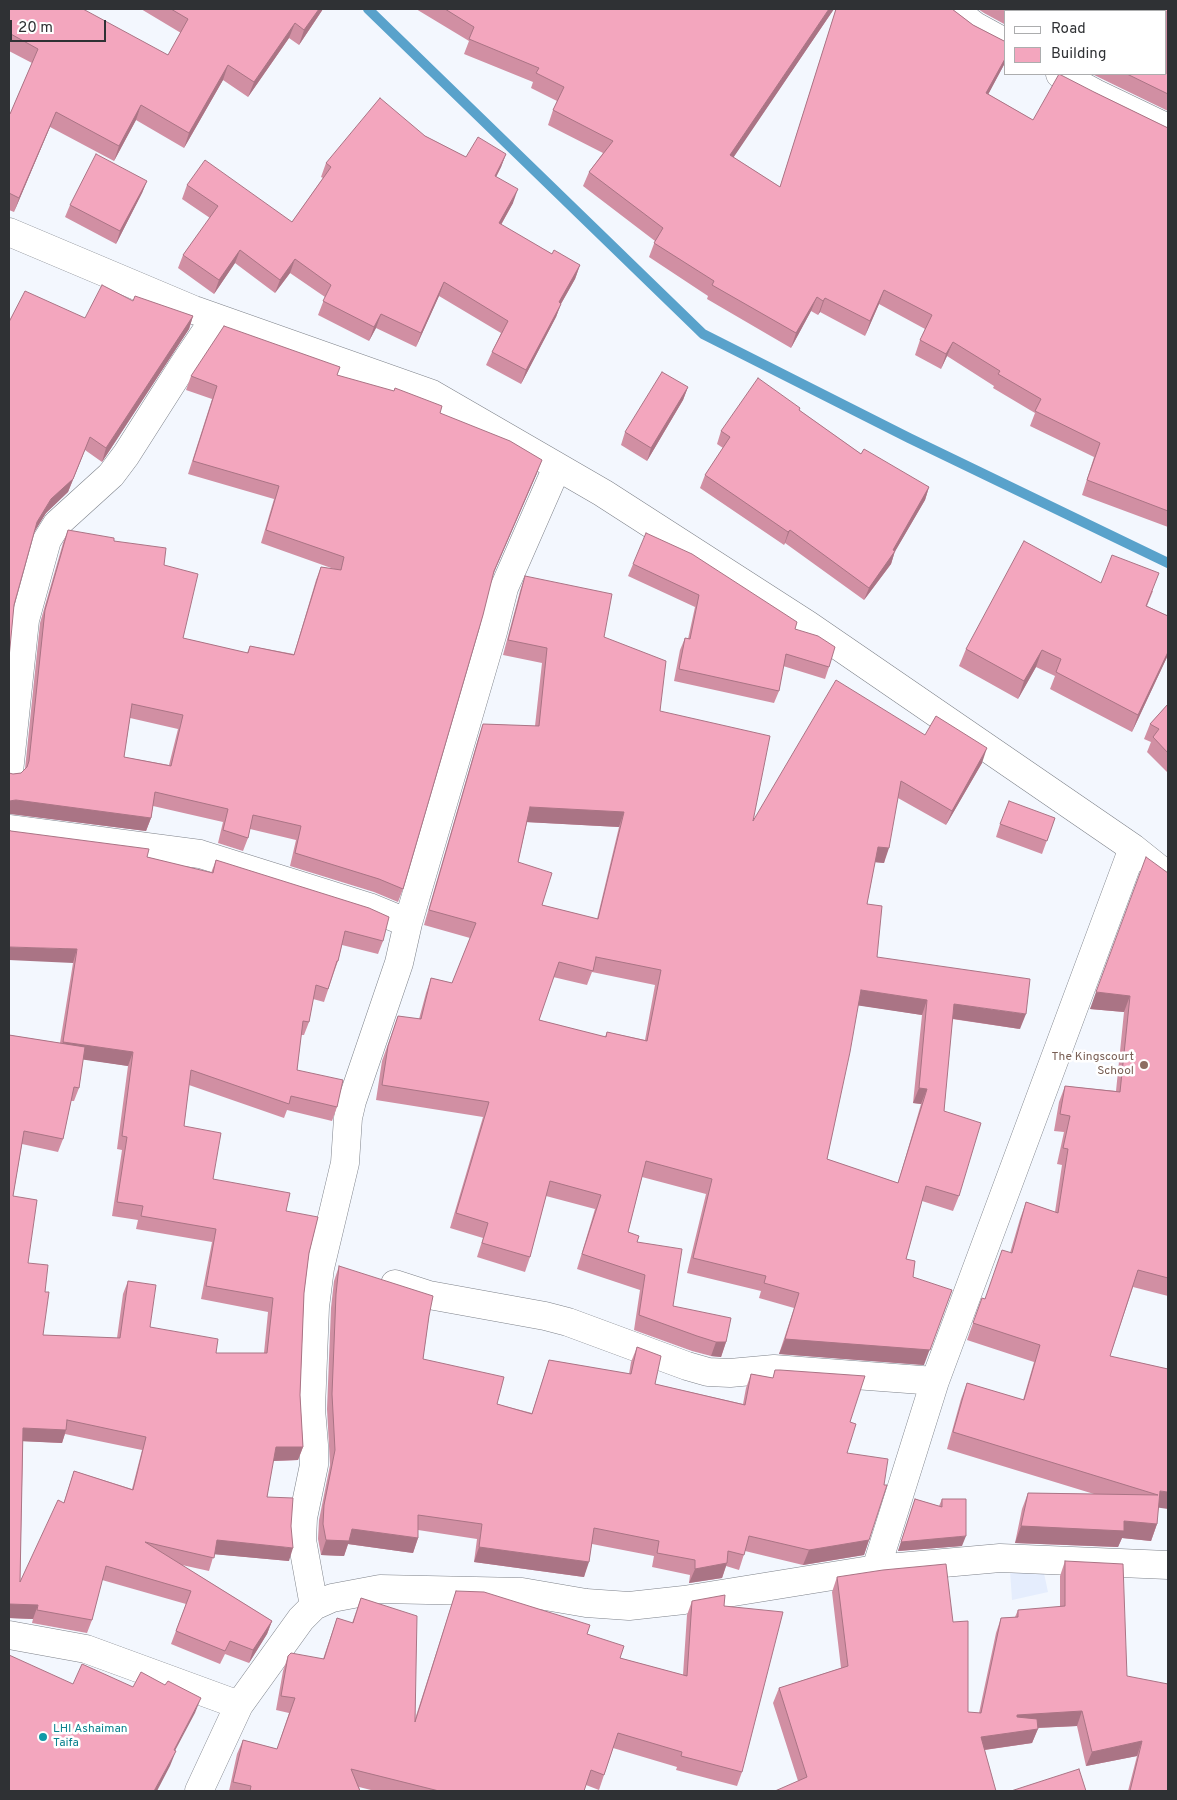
<!DOCTYPE html>
<style>
body{margin:0}
#map{position:relative;width:1177px;height:1800px;overflow:hidden;background:#f3f7fe;font-family:Overpass,sans-serif}
canvas{display:block}
.frame{position:absolute;inset:0;border:10px solid #2f3134;pointer-events:none}
.legend{position:absolute;left:1004px;top:10px;width:162px;height:65px;box-sizing:border-box;background:#fff;border:1px solid #acadae;margin:0;padding:6px 9px;list-style:none;font-size:15px;color:#2f3134}
.legend li{display:flex;align-items:center;gap:10px;height:25px}
.legend b{width:25px;border:1px solid #acadae}
.scale{position:absolute;left:10px;top:20px;width:96px;height:22px;box-sizing:border-box;border:2px solid #2f3134;border-top:0;padding-left:6px;font-size:15px;line-height:18px;white-space:nowrap;color:#2f3134;-webkit-text-stroke:4px #fff;paint-order:stroke}
</style>
<div id="map">
<canvas width="1177" height="1800"></canvas>
<div class="frame"></div>
<ul class="legend">
<li><b style="height:6px;background:#fff"></b>Road</li>
<li><b style="height:14px;background:#f3a6be"></b>Building</li>
</ul>
<div class="scale">20 m</div>
</div>
<script>
const ctx = document.querySelector('canvas').getContext('2d');
ctx.lineJoin = 'round';
function fillPath(path, color) {
  ctx.fillStyle = color;
  ctx.fill(path, 'evenodd');
}
function toPath(rows) {
  const path = new Path2D();
  for (const r of rows) {
    path.moveTo(r[0], r[1]);
    for (let i = 2; i < r.length; i += 2) path.lineTo(r[i], r[i + 1]);
  }
  return path;
}
function stroke(path, color, width, dash) {
  ctx.strokeStyle = color;
  ctx.lineWidth = width;
  ctx.lineCap = dash ? 'butt' : 'round';
  ctx.setLineDash(dash || []);
  ctx.stroke(path);
}
function drawText(font, color, halo, rows, align = 'center') {
  ctx.font = font + ' Overpass,sans-serif';
  ctx.lineWidth = 5;
  ctx.setLineDash([]);
  ctx.textBaseline = 'middle';
  ctx.strokeStyle = halo;
  ctx.fillStyle = color;
  for (const [text, x, y, turn = 0] of rows) {
    ctx.save();
    ctx.translate(x, y);
    ctx.rotate((+turn || 0) * Math.PI / 180);
    ctx.textAlign = isNaN(turn) ? turn : align;
    if (halo) ctx.strokeText(text, 0, 0);
    ctx.fillText(text, 0, 0);
    ctx.restore();
  }
}
const built = toPath([
 [1042,1564,1048,1592,1012,1600,1010,1570]
]);
const stream = toPath([
 [368,9,703,334,909,438,1168,563]
]);
const street = toPath([
 [953,9,975,26,1006,43],
 [1060,74,1095,93,1168,128],
 [9,232,194,310,432,394,603,493,808,625,1133,848,1168,876],
 [9,772,25,620,47,540,57,524,111,475,126,455,184,364,215,318],
 [9,829,200,854,369,907,408,923],
 [395,1284,429,1295,545,1316,568,1322,687,1366,708,1372,730,1373,774,1369,935,1381],
 [876,1569,935,1381,1133,848],
 [314,1606,302,1540,303,1518,314,1465,314,1445,311,1409,315,1307,320,1268,345,1163,348,1118,352,1101,399,963,408,923,493,632,504,588,557,467],
 [9,1635,86,1649,239,1705],
 [199,1791,239,1705,301,1619,314,1606,332,1598,380,1589,522,1592,586,1603,629,1606,684,1600,876,1569,1000,1558,1168,1565]
]);
const wall = toPath([
 [9,9,168,55,181,33,141,9,323,9,299,45,289,38,248,97,223,80,184,148,136,120,114,161,50,127,14,212,9,210,9,113,10,114,32,63,9,51],
 [416,9,834,9,733,157,780,187,836,9,952,9,973,25,1006,42,1006,61,988,94,1033,120,1094,92,1168,128,1168,527,1082,495,1094,457,1030,426,1035,413,993,388,994,386,947,356,941,369,915,355,920,340,925,329,879,304,865,336,820,312,818,315,811,311,791,348,707,299,708,296,649,257,655,241,583,186,589,172,603,153,548,125,553,110,557,101,531,88,533,82,464,54,469,41],
 [978,9,1168,9,1168,111,1092,74,1166,74,1166,11,1006,11,1006,25,984,13],
 [425,136,466,157,506,154,501,167,496,177,513,203,501,225,552,254,580,265,575,279,561,304,556,317,521,384,486,365,492,352,501,333,439,296,416,347,376,328,369,341,318,315,325,297,290,273,275,293,235,263,214,294,178,268,183,255,210,218,182,199,187,185,292,222,323,178,321,177,326,163],
 [147,181,142,193,116,244,65,217,70,205],
 [133,301,193,316,189,329,102,462,85,450,68,492,46,513,34,532,14,605,9,322,85,318],
 [337,375,440,413,537,473,492,576,403,889,398,902,374,892,290,866,296,840,250,829,248,838,243,851,218,843,223,822,153,806,151,818,146,831,11,814,13,774,21,773,25,769,40,623,63,543,68,530,114,541,164,565,183,638,247,653,250,646,294,654,316,580,321,567,334,569,261,543,274,499,188,474,212,399,186,390,191,376],
 [130,718,178,729,169,765,124,757],
 [688,387,683,400,647,461,621,445,625,432],
 [800,408,799,410,861,454,929,487,925,500,895,551,891,564,864,600,785,543,784,545,700,488,705,475,723,448,717,444,721,431],
 [633,564,795,629,829,667,825,679,783,666,779,691,774,703,674,681,680,650,685,638,688,639,695,607,628,576],
 [525,576,604,637,660,711,753,821,925,735,982,763,946,825,898,798,884,863,875,862,867,904,877,957,1020,1029,952,1019,944,1111,959,1196,953,1211,922,1201,906,1259,913,1277,924,1365,779,1354,794,1308,759,1298,761,1291,687,1273,706,1194,642,1177,628,1232,637,1242,673,1306,726,1342,721,1357,711,1356,692,1351,634,1330,640,1290,577,1269,595,1209,546,1196,530,1257,525,1272,477,1257,483,1238,450,1228,483,1117,376,1100,382,1061,398,1016,419,1019,426,993,431,978,452,983,470,938,424,925,478,739,483,724,535,726,542,663,503,655,520,591],
 [527,822,619,827,597,919,542,905,518,862],
 [592,972,655,985,645,1040,607,1032,605,1037,539,1020,553,977,587,985],
 [858,1005,922,1015,913,1103,921,1104,898,1183,827,1159],
 [1101,583,1153,591,1147,606,1168,616,1168,655,1132,732,1050,689,1055,676,1036,667,1018,699,959,666,966,649],
 [1168,704,1168,773,1147,752,1151,742,1144,739,1150,724],
 [1055,818,1042,854,996,837,1000,824],
 [11,831,147,857,211,873,216,860,383,941,378,954,342,945,338,961,333,975,324,1002,313,999,309,1022,304,1035,301,1035,297,1070,337,1107,332,1121,287,1110,284,1118,189,1085,184,1126,213,1179,286,1211,309,1253,304,1293,300,1395,303,1447,298,1460,273,1461,267,1497,289,1561,214,1554,209,1571,182,1565,272,1621,267,1634,249,1663,225,1654,220,1664,171,1644,186,1604,102,1580,92,1620,87,1633,32,1623,33,1619,9,1618,9,1035,60,1043,73,963],
 [83,1059,128,1066,117,1149,122,1150,112,1216,138,1220,136,1229,212,1242,201,1299,268,1312,264,1353,216,1353,150,1327,128,1281,123,1294,117,1338,43,1335,45,1292,28,1263,13,1196,22,1144,58,1152,63,1139,71,1101,74,1101,79,1088],
 [65,1434,142,1450,132,1489,74,1471,64,1502,20,1582,23,1441,62,1443],
 [1168,873,1168,1296,1133,1287,1110,1356,1168,1369,1157,1524,1151,1541,1122,1538,1118,1547,1015,1543,1022,1509,1028,1493,1094,1494,947,1449,961,1399,967,1383,1023,1400,1034,1362,967,1340,982,1298,985,1299,1010,1253,1020,1219,1026,1202,1055,1212,1062,1165,1057,1164,1064,1132,1054,1131,1059,1102,1065,1086,1116,1091,1124,1012,1090,1009],
 [339,1266,429,1316,423,1359,497,1404,532,1413,549,1360,629,1374,631,1362,637,1347,655,1384,743,1404,746,1388,751,1374,773,1378,775,1370,850,1422,847,1453,869,1540,864,1555,803,1565,745,1551,739,1570,726,1566,722,1578,689,1583,690,1575,652,1567,654,1556,592,1544,584,1577,474,1562,477,1539,418,1530,418,1538,413,1553,348,1544,344,1556,321,1555,318,1539,319,1520,330,1465,327,1409,331,1308,334,1281],
 [915,1499,939,1506,942,1499,962,1546,898,1551],
 [1065,1561,1127,1676,1168,1791,1128,1791,1137,1756,1086,1766,1077,1726,1038,1728,1032,1743,985,1750,798,1781,773,1703,779,1688,841,1668,832,1592,837,1577,953,1622,968,1712,979,1713,996,1633,1001,1618,1015,1617,1018,1610,1060,1607,1060,1576],
 [456,1591,587,1634,620,1658,683,1675,687,1615,692,1601,724,1606,742,1772,737,1786,676,1770,677,1767,613,1748,599,1790,586,1785,584,1791,375,1791,359,1787,360,1791,229,1791,237,1754,243,1740,277,1749,289,1713,276,1710,283,1671,288,1656,323,1659,337,1618,352,1623,361,1598,415,1719]
]);
const shadedWall = toPath([
 [319,9,323,9,299,45,304,30],
 [829,9,834,9,725,170,730,155],
 [295,23,289,38,248,97,254,82],
 [1006,57,1006,61,981,108,986,93],
 [228,65,223,80,184,148,189,133],
 [141,105,136,120,114,161,119,146],
 [56,112,50,127,14,212,19,198],
 [506,154,501,167,490,189,495,176],
 [147,181,142,193,116,244,120,231],
 [518,189,513,203,494,237,499,223],
 [240,250,235,263,214,294,219,280],
 [295,259,290,273,275,293,280,280],
 [580,265,575,279,554,316,559,302],
 [444,282,439,296,416,347,421,333],
 [884,290,879,304,865,336,870,321],
 [817,297,811,311,791,348,796,333],
 [825,298,820,312,818,315,823,301],
 [561,304,556,317,521,384,526,370],
 [381,314,376,328,369,341,374,327],
 [193,316,189,329,102,462,106,448],
 [953,342,947,356,941,369,946,354],
 [688,387,683,400,647,461,651,448],
 [90,437,68,492,46,513,32,536,37,522],
 [542,460,537,473,489,584,494,571],
 [929,487,925,500,893,555,895,551,891,564,864,600,869,588,893,550],
 [790,530,785,543,784,545,788,532],
 [1042,650,1036,667,1018,699,1024,681],
 [1168,652,1168,655,1132,732,1138,715],
 [987,748,982,763,946,825,952,811],
 [16,800,151,818,146,831,11,814,9,814,9,801],
 [530,807,624,812,619,827,525,822],
 [878,847,889,848,884,863,873,862],
 [9,947,77,949,73,963,9,960],
 [861,990,927,1000,922,1015,855,1005],
 [1096,992,1130,996,1124,1012,1090,1009],
 [954,1004,1026,1014,1020,1029,948,1018],
 [63,1042,133,1052,128,1066,58,1056],
 [919,1088,927,1089,921,1104,913,1103],
 [952,1290,924,1365,779,1354,785,1339],
 [716,1342,726,1342,721,1357,711,1356],
 [23,1428,66,1430,62,1443,18,1441],
 [276,1447,303,1447,298,1460,271,1461],
 [1160,1491,1168,1492,1168,1509,1154,1507],
 [1124,1521,1157,1524,1151,1541,1122,1538,1118,1547,1015,1543,1021,1526],
 [352,1529,418,1538,413,1553,348,1544,344,1556,321,1555,326,1540],
 [966,1536,962,1546,898,1551,901,1542],
 [217,1540,293,1548,289,1561,212,1554],
 [869,1540,864,1555,803,1565,809,1550],
 [479,1547,589,1562,584,1577,474,1562],
 [727,1563,722,1578,689,1583,695,1569],
 [9,1604,38,1605,33,1619,9,1618],
 [272,1621,267,1634,249,1663,253,1650],
 [201,1698,195,1713,168,1764,174,1750],
 [1082,1711,1077,1726,1012,1729,1017,1715],
 [1038,1729,1032,1743,976,1751,981,1737],
 [1142,1741,1137,1756,1086,1766,1092,1752],
 [176,1751,170,1766,157,1791,154,1791]
]);
const building = toPath([
 [9,9,83,9,168,55,188,19,171,9,319,9,304,30,295,23,254,82,228,65,189,133,141,105,119,146,56,112,19,198,9,193,9,113,10,114,38,49,9,33,9,9],
 [445,9,829,9,730,155,780,187,836,9,952,9,973,25,1006,42,1006,57,986,93,1033,120,1059,74,1094,92,1168,128,1168,511,1087,480,1100,443,1035,411,1041,399,998,374,1000,371,953,342,946,354,920,340,932,315,884,290,870,321,825,298,823,301,817,297,796,333,712,285,714,281,654,243,663,228,589,172,613,141,553,110,564,87,536,73,539,68,469,39,474,27,445,9],
 [1008,9,1168,9,1168,94,1127,74,1166,74,1166,11,1013,11,1008,9],
 [380,98,425,136,466,157,478,137,506,154,495,176,518,189,499,223,552,254,554,250,580,265,559,302,561,304,526,370,492,352,508,321,444,282,421,333,381,314,374,327,323,301,331,285,295,259,280,280,240,250,219,280,183,255,218,206,187,185,205,160,292,222,331,167,326,163,380,98],
 [96,154,147,181,120,231,70,205,96,154],
 [102,285,133,301,135,296,193,316,106,448,90,437,73,479,51,499,37,522,14,605,9,658,9,322,25,291,85,318,102,285],
 [224,326,340,367,337,375,394,391,395,388,442,406,440,413,510,441,542,460,494,571,483,615,403,889,379,879,295,853,301,826,253,815,248,838,223,830,228,809,155,792,151,818,16,800,9,801,9,773,13,774,21,773,27,767,29,761,45,610,68,530,114,538,114,541,166,548,164,565,198,574,183,638,248,653,250,646,294,655,321,567,341,570,344,557,266,530,279,486,193,461,217,386,191,376,224,326],
 [132,704,183,715,171,766,124,757,132,704],
 [662,372,688,387,651,448,625,432,662,372],
 [758,378,800,408,799,410,861,454,864,449,929,487,893,550,895,551,869,588,790,530,788,532,705,475,730,437,721,431,758,378],
 [646,533,692,554,797,622,795,629,818,636,835,647,829,667,786,654,779,691,679,669,685,638,690,639,699,595,633,564,646,533],
 [1024,541,1101,583,1112,555,1159,573,1146,606,1168,616,1168,652,1138,715,1056,672,1061,659,1042,650,1024,681,966,649,1024,541],
 [525,576,612,594,604,637,666,661,660,711,770,736,753,821,836,680,925,735,936,716,987,748,952,811,901,781,889,848,878,847,867,904,882,906,877,957,1030,979,1026,1014,954,1004,944,1111,981,1123,959,1196,926,1186,906,1259,915,1261,913,1277,952,1290,930,1350,785,1339,799,1293,764,1283,766,1276,693,1258,712,1179,646,1161,628,1232,639,1236,637,1242,682,1249,673,1306,731,1318,726,1342,716,1342,697,1336,639,1315,645,1275,582,1254,601,1195,550,1181,530,1257,482,1243,488,1223,456,1213,489,1102,382,1085,388,1046,398,1016,421,1019,431,978,452,983,476,923,429,910,483,724,539,726,547,648,508,640,525,576],
 [530,807,624,812,598,919,542,905,552,873,518,862,530,807],
 [596,957,661,970,647,1041,607,1032,606,1037,539,1020,559,962,593,971,596,957],
 [861,990,927,1000,919,1088,927,1089,898,1183,827,1159,850,1052,861,990],
 [1168,704,1168,753,1153,737,1159,729,1150,724,1168,704],
 [1009,801,1055,818,1047,841,1000,824,1009,801],
 [9,830,11,831,149,849,147,857,213,873,216,860,369,908,389,917,383,941,345,931,338,961,337,961,328,989,316,985,309,1022,303,1021,297,1070,343,1080,337,1107,291,1096,289,1104,191,1070,184,1126,221,1133,213,1179,290,1193,286,1211,318,1217,309,1253,304,1293,300,1395,303,1447,276,1447,267,1497,293,1498,291,1526,293,1548,217,1540,214,1558,145,1542,272,1621,253,1650,230,1641,225,1651,176,1631,191,1591,106,1566,92,1620,37,1610,38,1605,9,1604,9,1035,85,1047,79,1088,74,1087,63,1139,24,1131,13,1196,37,1200,28,1263,48,1265,45,1292,49,1292,43,1335,120,1338,128,1281,156,1285,150,1327,218,1339,216,1353,267,1353,273,1298,206,1286,216,1229,141,1216,143,1206,117,1202,127,1137,122,1136,133,1052,63,1042,77,949,9,947,9,830],
 [67,1420,146,1437,133,1490,74,1471,64,1503,58,1500,20,1582,23,1428,66,1430,67,1420],
 [1146,857,1168,873,1168,1278,1138,1270,1110,1356,1168,1369,1168,1492,1160,1491,1157,1524,1124,1521,1124,1531,1021,1526,1028,1493,1158,1495,953,1432,967,1383,1024,1400,1040,1345,973,1323,982,1298,985,1299,1002,1250,1012,1253,1026,1202,1058,1213,1068,1149,1063,1148,1070,1116,1060,1114,1065,1086,1120,1092,1130,996,1096,992,1146,857],
 [339,1266,433,1296,429,1316,423,1359,504,1377,497,1404,532,1414,549,1360,631,1374,637,1347,661,1356,655,1384,745,1405,751,1374,773,1378,775,1370,780,1370,865,1376,850,1422,856,1424,847,1453,888,1459,884,1485,887,1485,869,1540,809,1550,749,1536,744,1555,728,1551,727,1563,695,1569,695,1560,657,1553,659,1541,594,1528,589,1562,479,1547,482,1524,418,1515,418,1538,352,1529,349,1541,326,1540,323,1524,324,1505,335,1450,332,1394,336,1294,339,1266],
 [915,1499,942,1507,942,1499,966,1499,966,1536,901,1542,915,1499],
 [1065,1561,1123,1564,1127,1676,1168,1684,1168,1791,1130,1791,1142,1741,1092,1752,1082,1711,1017,1715,1017,1717,1037,1719,1038,1729,981,1737,996,1791,775,1791,807,1777,779,1688,848,1666,837,1577,883,1570,946,1564,953,1622,968,1621,968,1712,981,1713,1001,1618,1018,1617,1018,1610,1065,1606,1065,1561],
 [456,1591,484,1592,590,1625,587,1634,624,1646,620,1658,687,1676,692,1601,725,1595,724,1606,783,1612,742,1772,681,1756,682,1752,618,1733,604,1775,591,1770,584,1791,439,1791,351,1769,360,1791,250,1791,251,1786,233,1782,243,1740,277,1749,295,1698,281,1696,288,1656,291,1653,324,1659,337,1618,353,1623,361,1598,417,1616,415,1722,456,1591],
 [9,1655,73,1684,82,1664,133,1687,141,1672,165,1685,168,1681,201,1698,174,1750,176,1751,154,1791,9,1791,9,1655],
 [1079,1769,1086,1791,1011,1791,1079,1769]
]);
const markers = [
 [1144,1065,5,"#8d6e63"],
 [43,1737,5,"#0f9aa8"]
];
const educationNames = [
 ["The Kingscourt",1134,1058],
 ["School",1134,1072]
];
const cultureNames = [
 ["LHI Ashaiman",53,1730],
 ["Taifa",53,1744]
];
fillPath(built, '#e5edfd');
stroke(stream, '#59a2cb', 10);
stroke(street, '#7e828a', 29);
stroke(street, '#fff', 28);
fillPath(wall, '#d18fa3');
fillPath(shadedWall, '#aa7485');
fillPath(building, '#f3a6be');
stroke(building, '#aa7485', 1);
for (const [x, y, r, color] of markers) {
  const dot = new Path2D();
  dot.arc(x, y, r, 0, 2 * Math.PI);
  ctx.fillStyle = color;
  ctx.fill(dot);
  stroke(dot, '#fff', 2);
}
drawText('12px', '#785e54', '#fff', educationNames, 'right');
drawText('12px', '#0d838f', '#fff', cultureNames, 'left');
</script>
